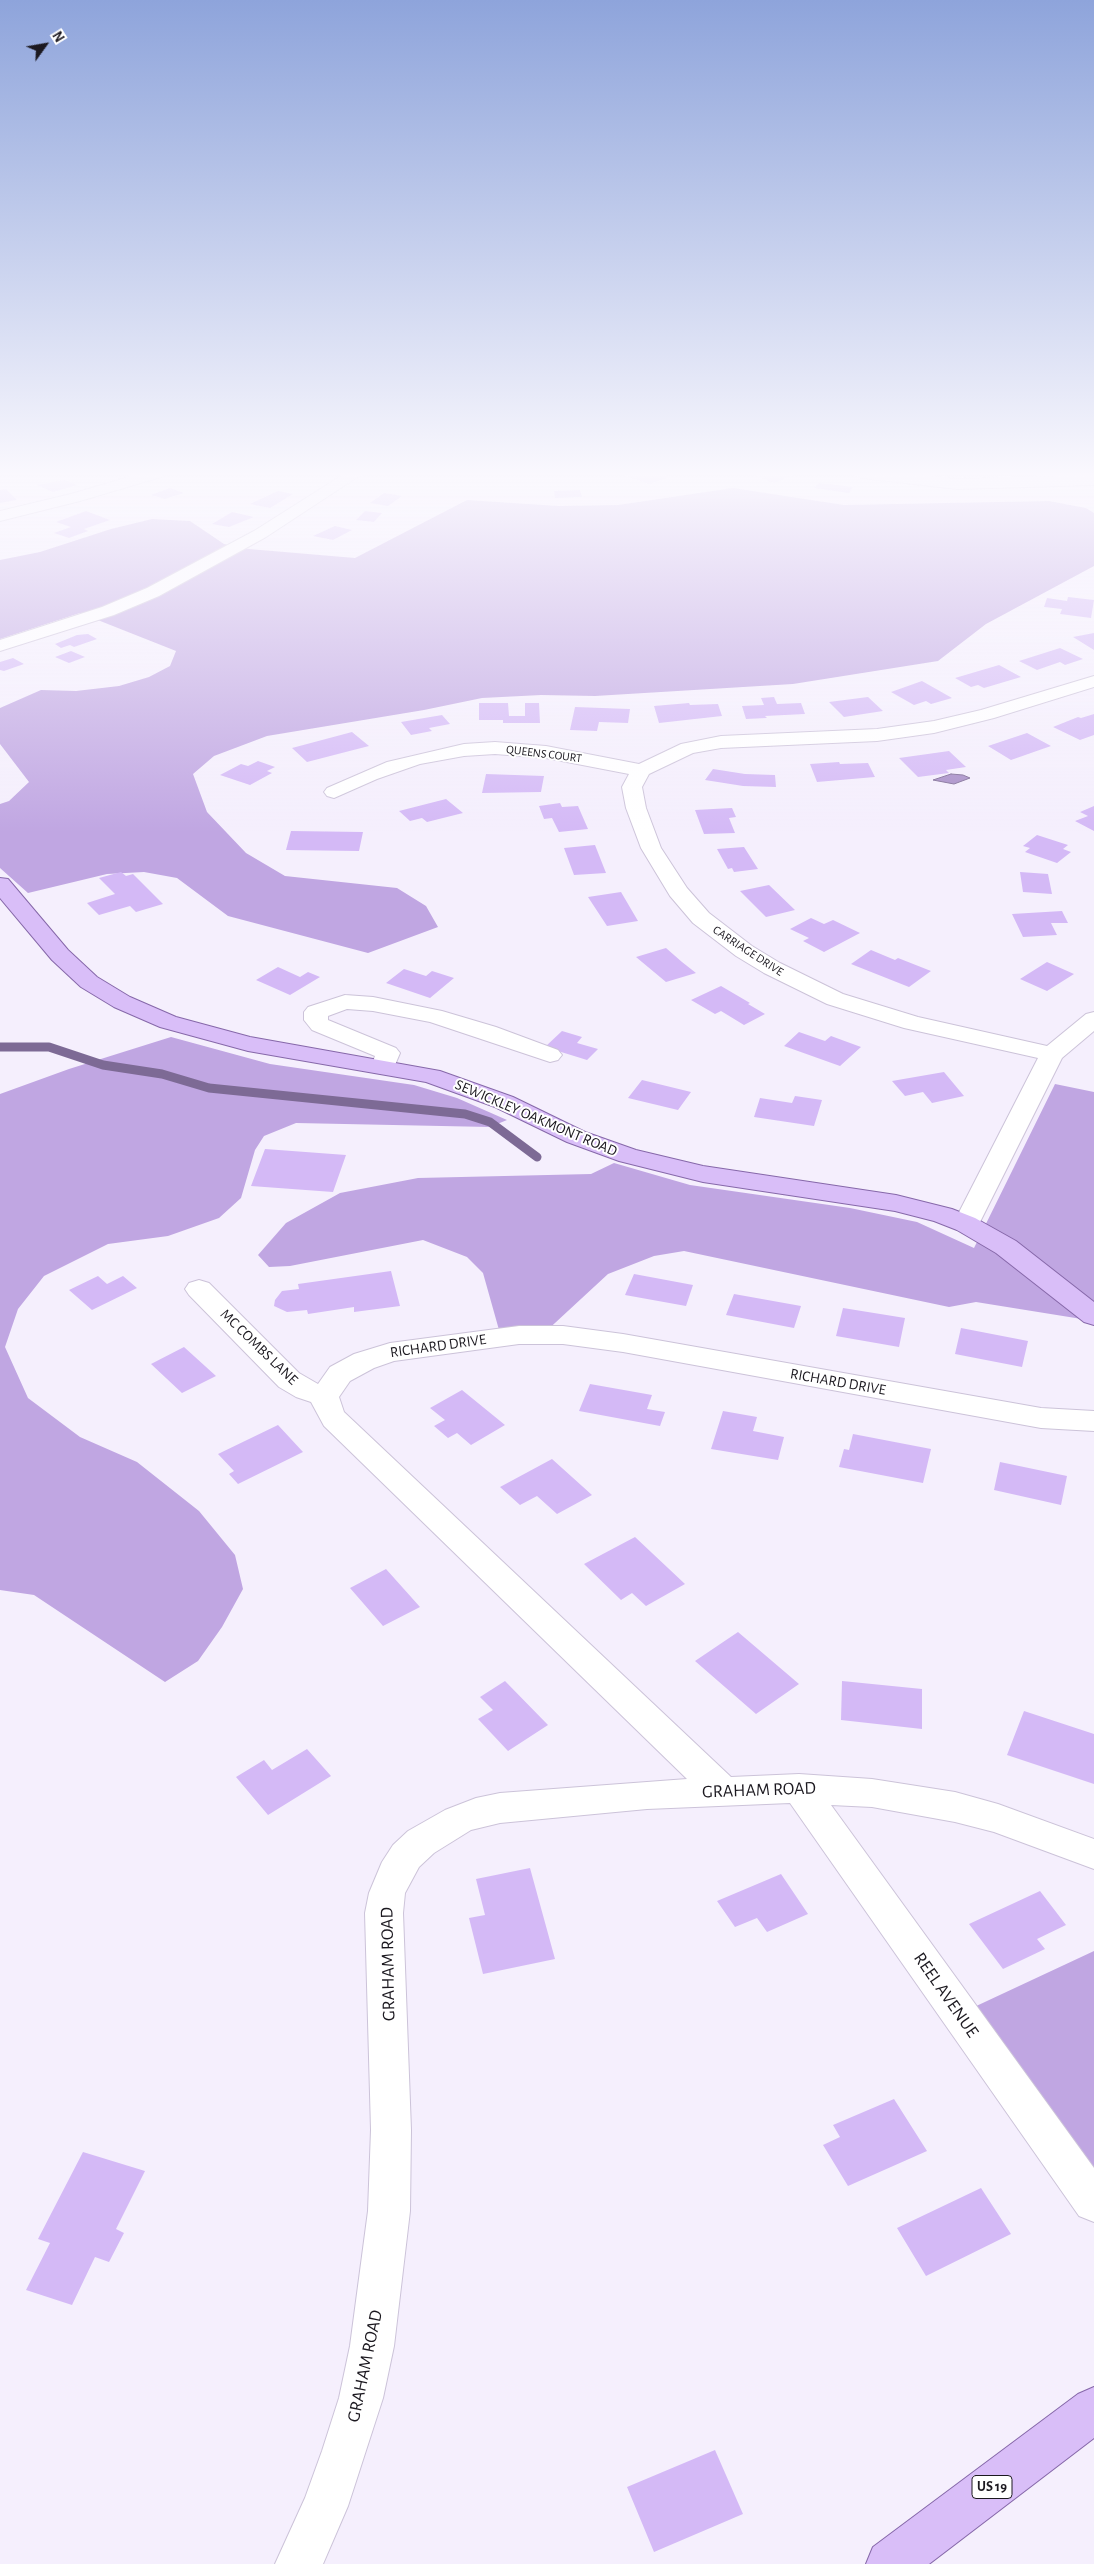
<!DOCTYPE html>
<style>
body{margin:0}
#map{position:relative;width:1094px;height:2564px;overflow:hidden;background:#f5effd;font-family:"Alegreya Sans",sans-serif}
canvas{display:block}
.north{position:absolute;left:20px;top:20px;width:50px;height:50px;-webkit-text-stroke:4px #fff;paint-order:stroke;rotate:58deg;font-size:14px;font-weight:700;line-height:20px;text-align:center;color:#1c1920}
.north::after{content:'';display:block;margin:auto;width:18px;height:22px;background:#1c1920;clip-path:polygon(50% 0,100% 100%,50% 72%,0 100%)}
</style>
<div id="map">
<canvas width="1094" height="2564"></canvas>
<div class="north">N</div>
</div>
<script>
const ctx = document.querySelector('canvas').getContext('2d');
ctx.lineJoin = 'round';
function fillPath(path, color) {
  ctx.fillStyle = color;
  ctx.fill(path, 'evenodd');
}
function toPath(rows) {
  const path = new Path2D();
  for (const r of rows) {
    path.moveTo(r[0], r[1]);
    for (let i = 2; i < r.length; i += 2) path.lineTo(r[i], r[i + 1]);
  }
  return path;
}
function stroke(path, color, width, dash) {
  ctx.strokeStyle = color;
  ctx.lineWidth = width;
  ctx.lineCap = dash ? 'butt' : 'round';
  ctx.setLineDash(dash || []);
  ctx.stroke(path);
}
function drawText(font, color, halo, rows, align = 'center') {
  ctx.font = font + ' "Alegreya Sans",sans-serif';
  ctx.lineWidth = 4;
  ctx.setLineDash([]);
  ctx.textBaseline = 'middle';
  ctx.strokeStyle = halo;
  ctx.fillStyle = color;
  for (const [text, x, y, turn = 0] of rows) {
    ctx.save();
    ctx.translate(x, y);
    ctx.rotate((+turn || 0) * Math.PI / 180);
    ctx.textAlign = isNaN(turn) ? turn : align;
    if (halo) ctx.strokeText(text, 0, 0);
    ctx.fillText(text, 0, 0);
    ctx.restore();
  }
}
const forest = toPath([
 [733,488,844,505,1049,501,1086,508,1094,513,1094,566,986,624,938,661,793,684,595,696,541,695,482,698,424,710,267,736,214,756,193,774,207,812,246,853,285,876,397,888,426,906,438,927,368,953,228,916,177,878,144,872,107,874,28,893,0,868,0,804,9,801,29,782,0,744,0,708,41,690,76,691,119,686,149,677,170,666,176,651,80,613,0,639,0,560,40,552,111,529,152,519,190,521,224,544,249,549,355,558,467,500,559,506,618,505],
 [171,1037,270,1064,414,1085,457,1098,507,1120,490,1127,296,1123,264,1136,255,1150,241,1198,219,1218,168,1236,108,1244,44,1276,18,1309,5,1347,28,1398,80,1437,137,1462,199,1511,235,1555,243,1589,222,1627,198,1661,165,1682,34,1595,0,1590,0,1094,69,1069],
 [1055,1084,1094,1092,1094,1321,976,1302,949,1307,684,1251,654,1256,608,1274,542,1335,501,1337,483,1273,467,1257,423,1240,290,1266,269,1267,258,1255,286,1223,340,1193,418,1178,591,1174,614,1163,690,1185,850,1208,917,1222,974,1248],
 [1094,1951,1094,2182,972,2008]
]);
const water = toPath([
 [951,774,963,775,970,778,954,784,933,780,951,774]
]);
const stream = toPath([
 [0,1047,49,1047,103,1065,162,1074,209,1088,465,1114,490,1122,537,1157]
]);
const building = toPath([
 [621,474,662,474,669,477,649,484],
 [753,474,791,474,794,475,774,483],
 [65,480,77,485,53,492,37,485],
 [819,483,853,487,849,493,814,488],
 [170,488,184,493,165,499,151,495],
 [6,489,17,500,0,503,0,490],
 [580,490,582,497,555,498,554,491],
 [278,491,293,494,270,508,250,504],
 [384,493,402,496,388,506,370,503],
 [86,511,110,520,84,529,88,531,69,538,54,533,71,527,56,522],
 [365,511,382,513,374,522,356,520],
 [232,512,254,517,229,527,212,524],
 [335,526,352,530,333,540,313,536],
 [1068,597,1094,600,1091,618,1060,614,1062,609,1044,607,1047,598,1067,601],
 [1094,633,1094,650,1073,637],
 [88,634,97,639,74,647,70,645,61,648,55,644,77,635],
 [1060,648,1083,659,1065,665,1060,662,1037,670,1019,661],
 [71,651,85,657,69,663,55,657],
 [13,658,24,664,4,671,0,670,0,662],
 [999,665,1021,677,984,688,978,685,971,687,955,678],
 [922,681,952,698,931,704,926,701,914,705,891,692],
 [774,697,777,704,801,703,805,714,765,716,767,718,746,719,742,706,764,705,761,698],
 [868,697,883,711,844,717,829,702],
 [479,703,508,703,509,716,525,716,525,703,539,703,540,723,503,723,503,720,479,720],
 [689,703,690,705,718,704,722,716,659,723,654,706],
 [575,707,630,709,628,723,599,722,597,731,570,730],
 [1094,714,1094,735,1080,740,1053,727,1078,717,1081,718],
 [442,715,450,724,429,728,432,731,411,735,401,722],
 [352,732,369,746,307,762,292,748],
 [1027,733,1051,746,1011,760,988,746],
 [949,751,966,767,946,770,949,773,918,777,899,758],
 [258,761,275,767,267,771,272,773,250,785,220,775,241,764,248,766],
 [839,762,840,764,868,763,875,777,817,782,810,764],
 [713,769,745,774,775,775,776,787,743,786,705,780],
 [486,774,544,776,541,792,482,793],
 [446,799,463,813,427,822,422,818,410,821,399,811],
 [560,803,562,807,578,806,588,829,559,832,552,818,544,819,539,806],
 [1094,806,1094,831,1075,821,1088,816,1080,812],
 [732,808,736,817,729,818,735,833,704,834,695,810],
 [291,831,363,832,359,851,286,850],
 [1037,835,1068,845,1063,849,1071,852,1057,863,1025,852,1030,848,1023,846],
 [595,845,606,873,574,875,564,848],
 [744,847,758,869,734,872,732,868,728,869,717,849],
 [121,872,126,876,133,874,163,904,136,912,130,906,99,915,87,903,115,894,99,878],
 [1020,872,1048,874,1052,894,1023,892],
 [769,885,795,910,766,917,740,891],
 [621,892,638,921,607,926,588,897],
 [1062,911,1068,923,1051,923,1057,935,1023,937,1012,914],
 [811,918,824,924,833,920,860,933,824,952,803,941,809,938,790,929],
 [666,948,682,962,696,973,666,982,636,957],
 [871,950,895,960,898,958,931,971,909,987,851,964],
 [1047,962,1074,974,1047,991,1020,979],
 [278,967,300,977,308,972,320,977,290,995,256,980],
 [404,969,426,976,432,971,454,978,430,998,386,983],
 [721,986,750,1003,748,1004,765,1014,744,1025,721,1011,715,1014,691,1000],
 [562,1031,582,1037,577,1043,598,1049,587,1060,545,1047],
 [799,1032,825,1041,831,1036,861,1047,840,1066,784,1046],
 [944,1072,964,1096,932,1103,923,1092,905,1096,892,1081],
 [642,1080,691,1092,678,1110,628,1098],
 [795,1096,822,1100,814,1126,754,1117,760,1098,792,1103],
 [265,1149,346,1155,333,1192,251,1186],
 [391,1271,400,1306,354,1312,354,1307,308,1314,307,1310,287,1312,274,1306,275,1300,282,1291,299,1289,298,1284],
 [634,1274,693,1285,686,1306,625,1295],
 [98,1276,107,1284,123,1276,137,1288,92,1310,69,1290],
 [734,1294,801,1306,794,1328,726,1315],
 [843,1308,905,1318,899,1347,836,1336],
 [961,1328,1028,1341,1022,1367,955,1354],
 [184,1347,216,1376,182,1393,151,1364],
 [590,1384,652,1395,647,1409,665,1412,660,1426,579,1411],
 [462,1390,505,1425,471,1445,457,1433,448,1438,434,1426,445,1420,430,1408],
 [723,1411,757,1417,753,1431,784,1437,778,1460,711,1449],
 [278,1425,303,1452,238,1484,229,1474,234,1471,218,1454],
 [853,1434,931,1449,923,1483,839,1467,844,1449,849,1450],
 [552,1459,592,1495,557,1514,537,1496,520,1505,500,1487],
 [1000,1462,1067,1476,1061,1505,994,1490],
 [635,1537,685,1584,646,1606,632,1593,621,1600,584,1564],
 [386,1569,420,1607,383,1626,350,1588],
 [738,1632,799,1684,756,1714,695,1661],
 [505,1681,548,1725,508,1751,478,1719,493,1710,480,1697],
 [842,1681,922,1689,922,1729,841,1720],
 [1024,1711,1094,1734,1094,1784,1007,1755],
 [307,1749,331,1776,268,1815,236,1777,264,1760,272,1770],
 [530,1868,555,1959,483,1974,469,1918,485,1915,476,1879],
 [781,1874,808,1914,767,1932,757,1918,735,1927,717,1901],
 [1040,1891,1066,1925,1037,1939,1045,1949,1003,1969,969,1924],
 [894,2099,927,2151,848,2186,823,2145,840,2137,833,2125],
 [83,2152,145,2171,116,2229,124,2233,109,2262,95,2257,72,2305,26,2290,50,2243,38,2239],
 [981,2188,1011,2234,926,2276,897,2228],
 [715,2450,743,2514,654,2552,627,2487]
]);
const minor = toPath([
 [139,474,163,474,161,477,80,501,0,521,0,511,71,494,139,474],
 [344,474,362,474,266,537,159,596,114,615,0,651,0,640,102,607,147,588,254,531,344,474],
 [855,474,908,474,957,479,1094,475,1094,485,957,489,862,478,855,474],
 [1094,676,1094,687,994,718,934,733,877,741,721,748,693,753,649,774,642,787,646,808,661,848,687,888,709,913,752,946,780,963,843,994,918,1017,1047,1046,1086,1014,1094,1012,1094,1031,1062,1058,979,1224,975,1230,966,1232,957,1230,953,1224,1038,1058,904,1028,827,1004,764,973,736,956,693,923,670,896,641,848,626,808,622,787,629,774,546,758,495,754,464,756,420,764,377,779,334,798,327,796,324,792,327,788,387,762,464,744,495,742,546,746,639,764,681,744,721,736,877,729,934,721,981,710,1094,676],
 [345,995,373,997,442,1011,496,1027,558,1050,562,1055,558,1060,550,1062,430,1022,373,1011,347,1009,328,1016,328,1020,396,1048,400,1053,392,1072,383,1074,374,1072,371,1067,375,1056,312,1030,304,1020,304,1012,308,1007,345,995],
 [199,1280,209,1283,299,1373,318,1384,330,1367,354,1354,390,1343,519,1326,563,1326,623,1334,1041,1408,1094,1411,1094,1431,1041,1428,623,1352,563,1344,519,1344,394,1361,374,1368,350,1381,339,1397,344,1412,731,1777,799,1774,872,1779,955,1792,998,1804,1094,1839,1094,1869,994,1832,955,1822,872,1807,831,1805,1094,2168,1094,2222,1079,2216,790,1803,647,1809,500,1823,471,1830,434,1853,419,1867,405,1893,403,1913,411,2130,410,2211,394,2346,383,2398,348,2506,323,2564,275,2564,305,2498,322,2451,339,2398,350,2346,368,2211,371,2130,365,1913,369,1893,382,1862,393,1845,408,1831,445,1810,476,1798,500,1793,687,1779,324,1426,311,1402,296,1397,279,1387,189,1295,185,1289,189,1283,199,1280]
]);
const major = toPath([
 [0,878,8,879,68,950,97,977,130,997,176,1017,250,1037,440,1071,513,1097,585,1132,636,1150,703,1166,896,1195,952,1209,975,1218,1016,1241,1094,1302,1094,1325,1084,1322,996,1253,957,1230,934,1221,895,1211,703,1182,619,1161,567,1142,495,1107,426,1082,248,1051,160,1027,114,1007,81,987,52,960,0,898,0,878],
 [1094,2387,1094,2438,929,2564,866,2564,873,2547,1078,2394,1094,2387]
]);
const farStreetnames = [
 ["QUEENS COURT",544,754,7],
 ["CARRIAGE DRIVE",748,951,33]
];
const shields = [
 [992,2487,40]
];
const shieldNames = [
 ["US 19",992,2487]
];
const streetNames = [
 ["SEWICKLEY OAKMONT ROAD",536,1118,23],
 ["RICHARD DRIVE",438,1346,-8],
 ["MC COMBS LANE",259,1347,44],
 ["RICHARD DRIVE",838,1382,10]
];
const nearStreetnames = [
 ["GRAHAM ROAD",759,1790,-2],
 ["GRAHAM ROAD",388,1964,-91],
 ["REEL AVENUE",946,1995,55],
 ["GRAHAM ROAD",365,2366,-78]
];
fillPath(forest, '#c0a6e2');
fillPath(water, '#a78dc7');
stroke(water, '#7d6a95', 1);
stroke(stream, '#7d6a95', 9);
fillPath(building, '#d4b9f6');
stroke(minor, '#ccc3d9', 2);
stroke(major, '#8668a9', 2);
fillPath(minor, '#fff');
fillPath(major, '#d9bef8');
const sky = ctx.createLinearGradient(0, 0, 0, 833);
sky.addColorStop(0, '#8ea4db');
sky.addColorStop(0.57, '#faf8fe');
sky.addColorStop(1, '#faf8fe00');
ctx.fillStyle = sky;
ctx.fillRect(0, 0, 1094, 833);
drawText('12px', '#1c1920', '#fff', farStreetnames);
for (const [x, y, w] of shields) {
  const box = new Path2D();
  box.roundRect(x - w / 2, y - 11.5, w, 23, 4);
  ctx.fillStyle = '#fff';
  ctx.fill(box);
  stroke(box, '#1c1920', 1);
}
drawText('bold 14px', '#1c1920', null, shieldNames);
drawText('15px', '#1c1920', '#fff', streetNames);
drawText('18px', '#1c1920', '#fff', nearStreetnames);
</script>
